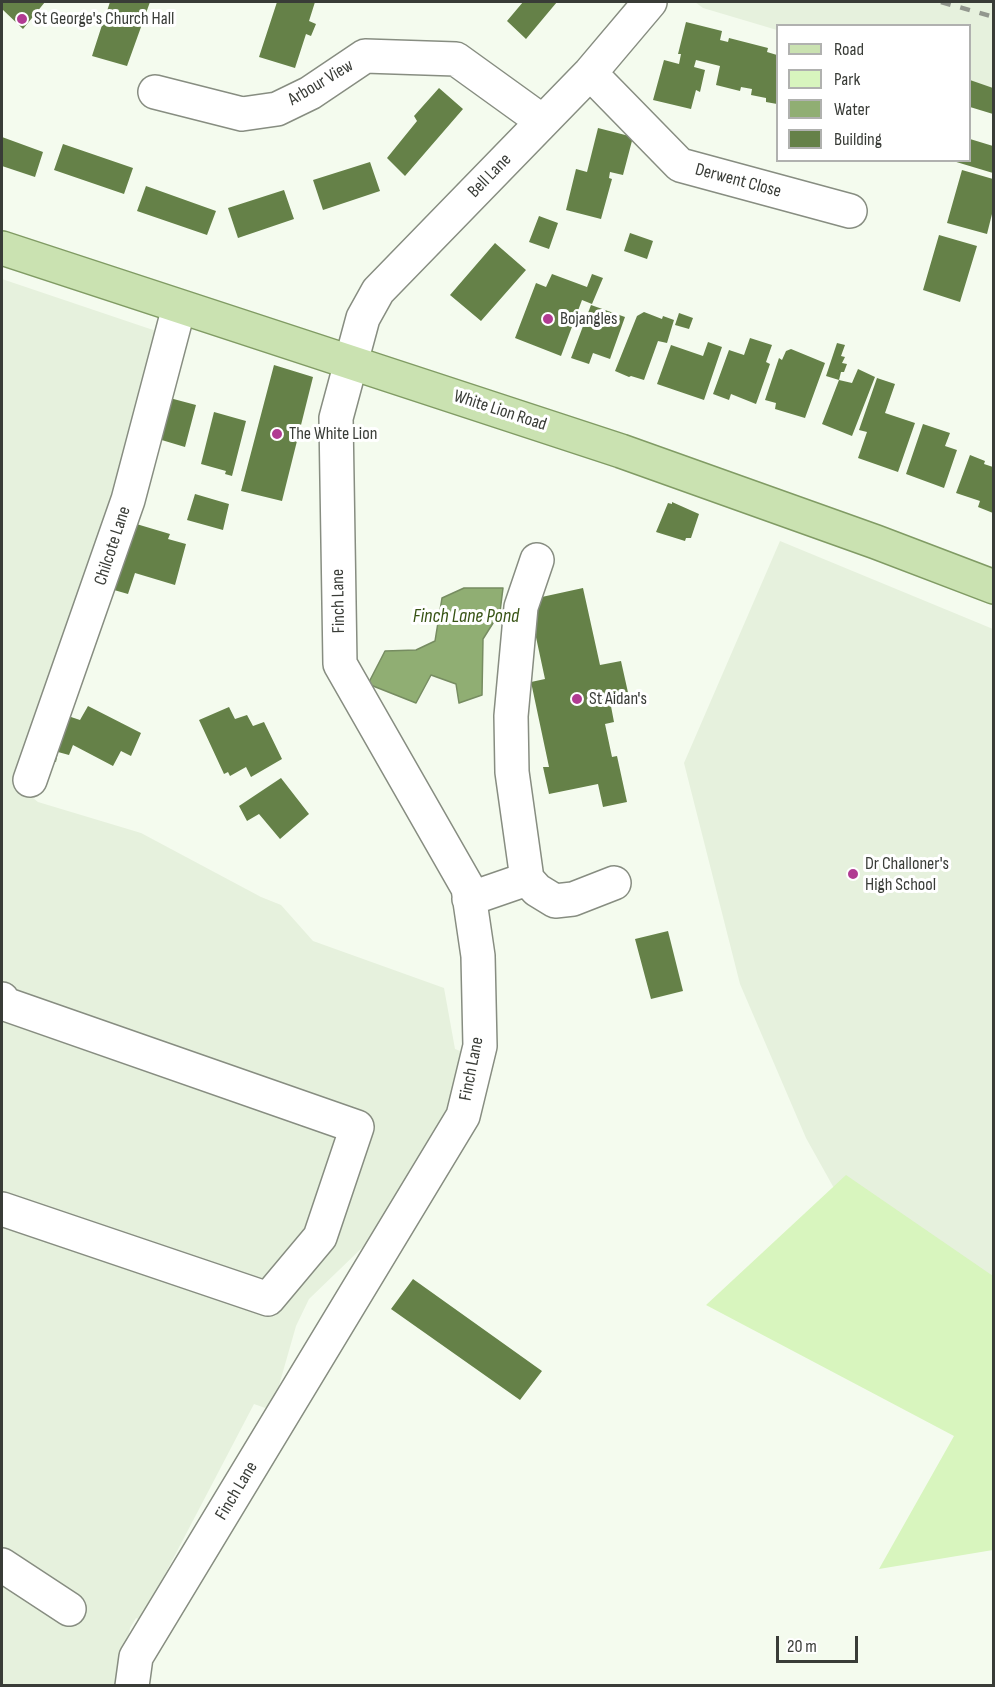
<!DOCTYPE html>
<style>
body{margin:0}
#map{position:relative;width:995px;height:1687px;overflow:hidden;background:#f4fbee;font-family:"Sofia Sans Condensed",sans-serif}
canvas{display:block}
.frame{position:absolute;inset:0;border:3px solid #393c37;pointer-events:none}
.legend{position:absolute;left:776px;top:24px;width:195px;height:138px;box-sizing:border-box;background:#fff;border:2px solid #b0b1af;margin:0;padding:8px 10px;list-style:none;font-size:18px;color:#393c37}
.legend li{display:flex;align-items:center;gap:12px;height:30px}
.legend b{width:30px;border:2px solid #b0b1af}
.scale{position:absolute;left:776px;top:1636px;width:82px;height:27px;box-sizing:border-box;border:3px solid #393c37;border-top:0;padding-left:8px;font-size:18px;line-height:21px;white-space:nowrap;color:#393c37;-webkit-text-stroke:4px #fff;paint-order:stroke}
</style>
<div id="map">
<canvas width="995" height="1687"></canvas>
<div class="frame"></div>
<ul class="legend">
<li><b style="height:8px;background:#cae2b1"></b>Road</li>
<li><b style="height:16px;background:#d8f5be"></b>Park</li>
<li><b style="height:16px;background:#90ae73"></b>Water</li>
<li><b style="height:16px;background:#658148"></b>Building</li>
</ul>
<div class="scale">20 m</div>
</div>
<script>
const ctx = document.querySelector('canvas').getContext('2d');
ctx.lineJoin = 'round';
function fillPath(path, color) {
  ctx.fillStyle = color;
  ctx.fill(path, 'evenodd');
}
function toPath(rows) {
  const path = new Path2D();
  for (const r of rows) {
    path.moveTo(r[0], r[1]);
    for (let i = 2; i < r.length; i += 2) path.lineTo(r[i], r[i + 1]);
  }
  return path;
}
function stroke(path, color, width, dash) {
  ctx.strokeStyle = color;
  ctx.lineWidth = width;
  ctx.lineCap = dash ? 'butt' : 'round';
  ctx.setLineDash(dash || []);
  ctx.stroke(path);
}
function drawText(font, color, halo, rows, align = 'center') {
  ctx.font = font + ' "Sofia Sans Condensed",sans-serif';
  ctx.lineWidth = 6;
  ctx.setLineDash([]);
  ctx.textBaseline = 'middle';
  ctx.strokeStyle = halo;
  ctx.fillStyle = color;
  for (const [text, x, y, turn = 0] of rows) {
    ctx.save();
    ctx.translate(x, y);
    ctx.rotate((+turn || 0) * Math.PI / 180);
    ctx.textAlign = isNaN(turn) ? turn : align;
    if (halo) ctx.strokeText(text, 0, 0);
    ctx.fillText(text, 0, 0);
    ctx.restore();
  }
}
const built = toPath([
 [695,2,993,2,993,95,970,88,970,26,778,26,777,30,703,8],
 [2,279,162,333,124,492,15,784,38,802,141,833,261,897,281,905,313,941,444,988,455,1049,470,1055,444,1126,366,1244,309,1299,296,1326,276,1396,268,1409,254,1404,141,1620,136,1618,130,1628,119,1685,2,1686],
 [780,541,993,629,993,1316,864,1242,806,1138,740,984,684,763]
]);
const green = toPath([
 [846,1175,993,1276,993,1550,879,1569,954,1436,706,1305]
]);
const water = toPath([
 [464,588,503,588,500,612,483,639,482,695,459,703,456,684,431,675,416,703,368,684,385,651,416,650,435,641,442,598,464,588]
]);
const building = toPath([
 [2,2,45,2,23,29,2,9],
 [110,2,150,2,127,66,92,56,103,22,115,25,119,16,107,11],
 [277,2,315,2,309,21,316,24,311,36,306,34,295,68,259,57],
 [523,2,557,2,526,39,507,21],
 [686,22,722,31,720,40,728,42,729,38,768,48,767,52,777,55,777,104,766,102,766,98,751,95,752,89,741,87,740,91,716,85,720,66,696,60,694,67,705,70,700,92,696,90,691,109,653,100,664,60,679,64,681,54,678,54],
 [970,80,993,88,993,114,970,107],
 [439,88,463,109,405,176,387,158,417,121,414,116],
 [598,128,633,137,623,175,610,172,609,178,612,179,601,219,566,210,576,169,587,172],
 [2,137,43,152,35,177,2,166],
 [970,139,993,146,993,173,953,161,970,160],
 [63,144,133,168,124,194,54,170],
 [370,162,380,191,323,210,313,180],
 [962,170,993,179,993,210,987,234,947,223],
 [146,186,216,211,207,235,137,211],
 [284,190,294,219,238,238,228,208],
 [539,216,558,223,549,249,529,242],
 [630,233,653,241,647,259,624,251],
 [939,235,977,246,960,302,923,290],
 [495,243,526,270,481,321,450,295],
 [552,274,587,287,592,274,603,278,592,304,582,300,561,356,515,338,536,283,546,287],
 [591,305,625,317,610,359,593,353,589,364,571,358],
 [644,312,662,319,663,316,674,320,667,343,658,341,644,380,631,376,629,377,615,371,637,316],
 [679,313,693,318,689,329,675,325],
 [750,338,772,345,766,362,770,364,756,404,731,394,729,400,713,394,729,350,744,355],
 [708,342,722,347,704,400,657,384,671,345,703,356],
 [837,343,845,345,841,356,845,357,842,363,847,364,844,372,841,372,839,380,826,376],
 [791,349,825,363,805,418,775,409,776,403,765,400,779,358,782,360,786,351],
 [274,365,313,377,282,501,241,491],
 [858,369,875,377,852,436,822,424,839,380,852,383],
 [877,378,895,384,885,413,915,423,898,472,858,458,867,432,859,430],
 [166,397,196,405,185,447,155,438],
 [214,412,246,421,232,476,225,474,226,471,201,464],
 [923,424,950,433,945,446,957,450,944,488,906,474],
 [970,455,985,461,984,464,993,467,993,513,978,507,980,501,956,493],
 [195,494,229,504,223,530,187,520],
 [672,502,699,514,691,538,686,538,685,541,656,532,668,503,672,504],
 [133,523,170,534,168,539,186,544,175,585,135,573,128,594,107,588],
 [583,588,600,665,621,661,629,697,610,701,614,722,605,724,612,757,617,756,627,802,603,807,598,784,549,794,543,767,549,767,531,682,545,679,528,600],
 [88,706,141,733,131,756,121,751,113,766,73,745,69,755,58,752,56,762,46,759,62,714,80,720],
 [229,707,235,719,247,715,253,726,264,722,282,759,251,777,246,767,230,776,228,772,224,774,199,720],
 [281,778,309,814,280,839,259,814,247,821,239,806],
 [668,931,683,991,651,999,635,939],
 [413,1279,542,1371,520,1400,391,1309]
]);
const minor = toPath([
 [590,73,680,165,850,211],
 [155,92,242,114,277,109,310,93,365,56,456,59,542,121],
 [30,780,128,500,179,307],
 [527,879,537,890,555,901,573,899,614,883],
 [469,899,527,879,512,772,511,716,521,607,537,560],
 [2,999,5,1004,357,1127,320,1237,268,1299,2,1209],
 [2,1565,69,1609],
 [132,1686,136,1657,463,1116,480,1046,478,956,468,888,340,664,336,418,363,318,378,291,590,73,650,2]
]);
const major = toPath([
 [2,248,621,451,876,542,994,587]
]);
const rail = toPath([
 [941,2,994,17]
]);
const markers = [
 [22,19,6,"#b13b92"],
 [548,319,6,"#b13b92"],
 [277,434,6,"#b13b92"],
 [577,699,6,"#b13b92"],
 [853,874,6,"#b13b92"]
];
const poiNames = [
 ["St George's Church Hall",34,19],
 ["Bojangles",560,319],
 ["The White Lion",289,434],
 ["St Aidan's",589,699],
 ["Dr Challoner's",865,864],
 ["High School",865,885]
];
const streetNames = [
 ["Arbour View",321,83,-31],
 ["Bell Lane",490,176,-46],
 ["Derwent Close",738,181,15],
 ["White Lion Road",500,411,18],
 ["Chilcote Lane",113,546,-72],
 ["Finch Lane",339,601,-91],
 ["Finch Lane",472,1069,-79],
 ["Finch Lane",237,1491,-59]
];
const waterNames = [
 ["Finch Lane Pond",466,617]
];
fillPath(built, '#e6f1dd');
fillPath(green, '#d8f5be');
fillPath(water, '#90ae73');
stroke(water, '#768c61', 1.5);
fillPath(building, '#658148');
stroke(minor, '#878d81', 36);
stroke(major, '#809b64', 36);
stroke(minor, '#fff', 33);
stroke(major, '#cae2b1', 33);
stroke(rail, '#92978e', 4.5, [10, 10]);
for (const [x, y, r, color] of markers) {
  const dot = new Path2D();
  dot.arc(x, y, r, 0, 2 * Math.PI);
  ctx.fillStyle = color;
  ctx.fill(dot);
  stroke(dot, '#fff', 2);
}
drawText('18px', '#393c37', '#fff', poiNames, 'left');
drawText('18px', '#393c37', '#fff', streetNames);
drawText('italic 20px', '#385415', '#fff', waterNames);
</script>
